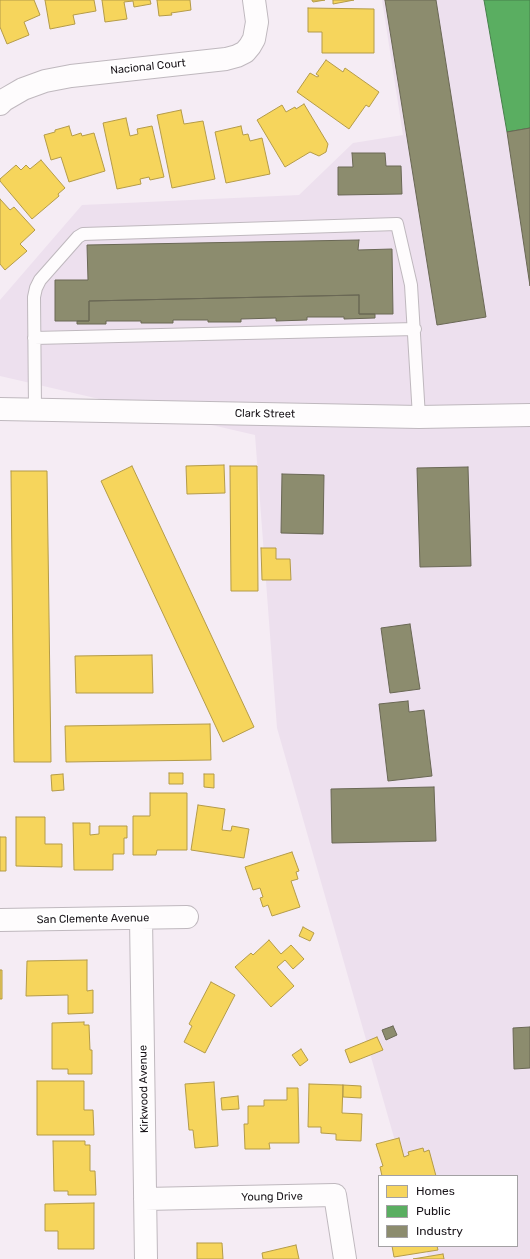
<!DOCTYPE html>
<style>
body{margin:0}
#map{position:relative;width:530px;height:1259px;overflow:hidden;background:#f5ecf4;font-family:Rubik,sans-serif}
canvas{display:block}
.legend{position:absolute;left:378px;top:1175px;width:140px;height:72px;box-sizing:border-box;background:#fff;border:1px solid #a3a1a3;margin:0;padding:5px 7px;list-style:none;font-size:12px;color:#1a151a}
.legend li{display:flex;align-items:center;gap:8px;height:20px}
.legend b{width:20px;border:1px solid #a3a1a3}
</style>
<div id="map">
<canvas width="530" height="1259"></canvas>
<ul class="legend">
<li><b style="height:11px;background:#f6d55c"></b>Homes</li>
<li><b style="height:11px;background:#5aae61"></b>Public</li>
<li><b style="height:11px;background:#8c8c6e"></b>Industry</li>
</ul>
</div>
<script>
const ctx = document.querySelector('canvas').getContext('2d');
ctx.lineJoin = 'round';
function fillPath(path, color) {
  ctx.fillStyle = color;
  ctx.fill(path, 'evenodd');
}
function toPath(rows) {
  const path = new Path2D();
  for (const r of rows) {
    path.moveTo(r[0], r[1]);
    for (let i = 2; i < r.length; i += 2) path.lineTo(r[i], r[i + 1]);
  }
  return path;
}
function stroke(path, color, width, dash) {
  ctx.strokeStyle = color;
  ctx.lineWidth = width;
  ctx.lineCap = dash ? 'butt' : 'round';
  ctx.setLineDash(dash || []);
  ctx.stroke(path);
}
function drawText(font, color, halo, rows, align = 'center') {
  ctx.font = font + ' Rubik,sans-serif';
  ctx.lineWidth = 4;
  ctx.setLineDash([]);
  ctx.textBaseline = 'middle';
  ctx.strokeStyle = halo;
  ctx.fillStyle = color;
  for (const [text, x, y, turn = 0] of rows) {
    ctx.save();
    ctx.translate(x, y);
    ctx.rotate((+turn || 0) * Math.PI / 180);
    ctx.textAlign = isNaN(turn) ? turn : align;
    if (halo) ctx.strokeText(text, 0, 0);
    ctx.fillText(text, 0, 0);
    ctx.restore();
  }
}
const industrial = toPath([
 [382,0,530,0,530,1259,429,1259,425,1246,517,1246,517,1176,405,1176,277,728,255,435,0,376,0,300,82,205,299,195,353,143,403,135]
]);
const homes = toPath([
 [0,0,34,0,40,15,24,22,29,35,7,44,0,27,0,0],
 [45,0,94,0,96,11,73,15,75,24,50,29,45,0],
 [102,0,150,0,151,4,134,7,133,1,124,2,127,19,105,22,102,0],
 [157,0,190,0,191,10,171,13,172,15,159,16,157,0],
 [312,0,325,0,313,2,312,0],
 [333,0,354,0,333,4,333,0],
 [308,8,374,9,374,53,322,53,322,32,308,32,308,8],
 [326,60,343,72,345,68,379,92,369,107,366,105,349,129,297,92,310,73,317,77,319,76,316,74,326,60],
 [304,104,328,144,326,152,319,156,310,152,285,167,257,120,282,105,286,112,295,107,296,109,304,104],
 [181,110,184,124,203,121,215,179,172,188,157,115,181,110],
 [126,118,130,136,138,134,137,129,152,126,164,177,150,180,149,177,140,179,141,184,117,189,103,123,126,118],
 [69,126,72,136,81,133,82,136,94,133,105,171,69,182,61,157,51,160,44,135,55,132,55,130,69,126],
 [241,126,243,135,248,134,250,141,262,138,270,174,226,183,215,132,241,126],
 [41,160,65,188,58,194,59,196,32,219,0,181,0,179,16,165,21,170,26,165,30,169,41,160],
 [0,199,10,210,14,207,35,230,20,244,27,251,5,270,0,264,0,199],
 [224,465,225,493,187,494,186,466,224,465],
 [132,466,254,727,223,742,101,481,132,466],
 [230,466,257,466,258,591,231,591,230,466],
 [11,471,47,471,51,762,14,762,11,471],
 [261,548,276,548,276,559,290,559,291,580,262,580,261,548],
 [152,655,153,693,76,693,75,656,152,655],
 [210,724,211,760,66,762,65,726,210,724],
 [169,773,183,773,183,784,169,784,169,773],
 [63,774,64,790,52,791,51,775,63,774],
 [204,774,214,774,214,788,204,787,204,774],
 [150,793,187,793,187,850,157,850,156,855,133,855,133,816,150,816,150,793],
 [198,805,225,809,222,830,231,831,232,826,249,829,244,858,191,850,198,805],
 [16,817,45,817,45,844,62,844,62,867,16,866,16,817],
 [73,823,90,823,90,835,99,834,99,826,127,826,127,838,124,838,124,854,113,854,113,870,74,870,73,823],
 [0,837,6,837,6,871,0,871,0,837],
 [292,852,299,871,296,872,298,879,291,881,300,907,272,916,268,905,263,907,260,898,263,897,260,888,253,890,245,867,292,852],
 [303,927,314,933,310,941,299,936,303,927],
 [269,940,281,954,291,945,304,959,293,969,285,960,277,967,294,986,271,1007,235,967,251,953,253,955,269,940],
 [87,960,87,991,93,990,93,1013,68,1014,68,995,26,996,27,961,87,960],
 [0,970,2,970,2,999,0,999,0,970],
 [211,982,235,995,205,1053,184,1042,192,1026,189,1024,211,982],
 [84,1022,84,1025,89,1025,90,1050,92,1050,92,1074,68,1074,68,1069,52,1069,52,1023,84,1022],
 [377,1037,383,1050,350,1063,345,1050,377,1037],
 [301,1049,308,1060,300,1066,292,1055,301,1049],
 [37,1081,84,1081,84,1110,93,1110,94,1135,37,1135,37,1081],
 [214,1082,218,1146,195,1148,193,1130,189,1130,185,1084,214,1082],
 [309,1084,343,1085,342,1113,362,1114,361,1141,336,1140,336,1134,321,1133,321,1127,308,1127,309,1084],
 [343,1085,361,1086,361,1098,343,1097,343,1085],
 [287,1088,298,1088,299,1143,269,1143,270,1149,245,1149,244,1124,248,1124,248,1106,264,1106,264,1100,287,1100,287,1088],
 [238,1096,239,1109,222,1110,221,1098,238,1096],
 [399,1138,404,1157,409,1155,408,1152,423,1148,424,1152,429,1150,436,1176,382,1176,380,1167,383,1166,376,1144,399,1138],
 [53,1141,85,1141,85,1145,90,1145,90,1171,95,1171,96,1195,68,1195,68,1191,54,1191,53,1141],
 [94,1203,94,1249,58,1249,58,1231,45,1231,45,1204,94,1203],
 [197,1243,222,1243,223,1259,197,1259,197,1243],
 [296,1245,299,1259,263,1259,262,1253,296,1245],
 [392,1246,437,1246,438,1250,394,1257,392,1246],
 [443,1254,444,1259,413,1259,443,1254]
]);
const public = toPath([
 [484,0,530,0,530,128,507,132,484,0]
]);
const industry = toPath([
 [385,0,436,0,486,317,437,325,385,0],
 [530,128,530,286,507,132,530,128],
 [352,153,385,153,386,166,401,166,402,194,338,195,338,167,353,167,352,153],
 [359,240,358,250,392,249,393,314,359,314,359,295,89,301,89,321,55,321,55,280,88,280,87,245,359,240],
 [359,295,359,314,375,314,375,318,344,319,344,317,307,317,307,320,276,321,276,318,241,319,241,322,208,322,208,320,173,320,173,323,141,323,141,321,106,321,106,324,77,324,77,321,89,321,89,301,359,295],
 [468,467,471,566,420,567,417,468,468,467],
 [282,474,324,475,323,534,281,533,282,474],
 [410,624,420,689,390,693,381,628,410,624],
 [408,701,409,712,424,710,432,776,388,781,379,704,408,701],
 [434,787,436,841,332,843,331,789,434,787],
 [393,1026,397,1035,386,1040,382,1030,393,1026],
 [530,1027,530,1068,514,1069,513,1028,530,1027]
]);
const lane = toPath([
 [34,338,415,329],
 [35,409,34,297,36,288,40,280,78,237,83,234,397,224,411,285,419,417]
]);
const street = toPath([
 [0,104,4,100,23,89,45,81,71,76,226,59,237,56,245,52,250,46,254,39,257,22,254,0],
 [0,409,419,417,530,415],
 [141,918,146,1259],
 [0,920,187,917],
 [145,1199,335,1195,345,1259]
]);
const streetNames = [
 ["Nacional Court",148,67,-6],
 ["Clark Street",265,414,1],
 ["San Clemente Avenue",93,919,-1],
 ["Kirkwood Avenue",144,1089,-91],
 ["Young Drive",272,1197,-1]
];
fillPath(industrial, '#ede0ee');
fillPath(homes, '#f6d55c');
stroke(homes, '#b49b48', 1);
fillPath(public, '#5aae61');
stroke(public, '#47804c', 1);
fillPath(industry, '#8c8c6e');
stroke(industry, '#6a6855', 1);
stroke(lane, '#bfb8be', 14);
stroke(street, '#bfb8be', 24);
stroke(lane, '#fefcfd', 12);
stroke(street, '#fefcfd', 22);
drawText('11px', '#1a151a', '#fff', streetNames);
</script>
